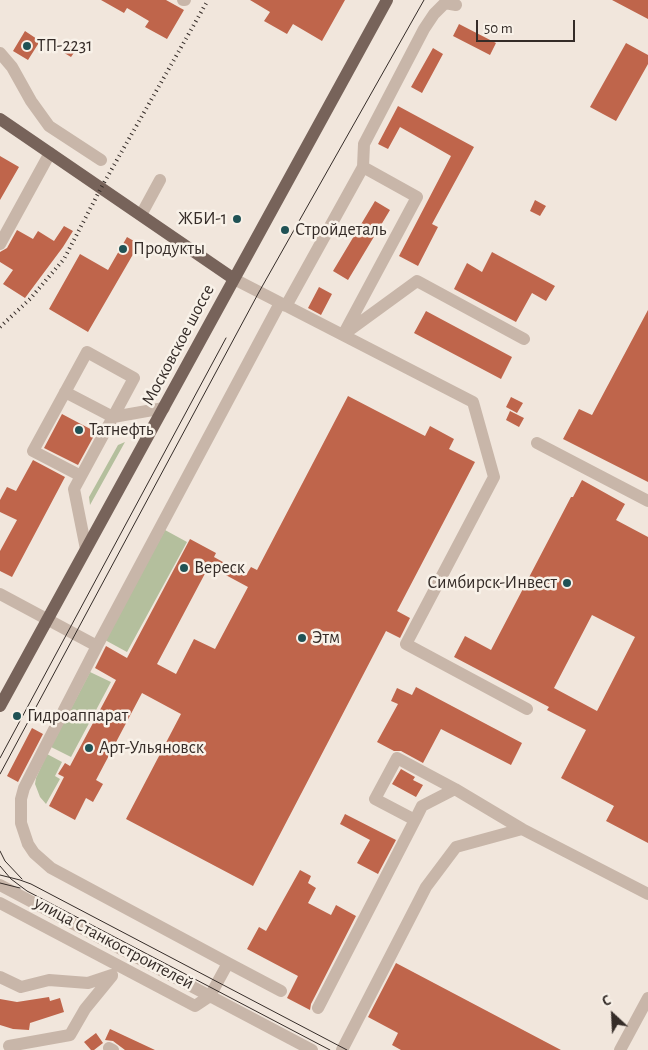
<!DOCTYPE html>
<meta charset="utf-8">
<style>
body{margin:0}
#map{position:relative;width:648px;height:1050px;overflow:hidden;background:#f1e6dc;font-family:"Alegreya Sans",sans-serif}
canvas{display:block}
.north{position:absolute;left:588px;top:990px;width:50px;height:50px;-webkit-text-stroke:4px #f8f1e8;paint-order:stroke;rotate:335deg;font-size:14px;font-weight:700;line-height:20px;text-align:center;color:#352c28}
.north::after{content:'';display:block;margin:auto;width:18px;height:22px;background:#352c28;clip-path:polygon(50% 0,100% 100%,50% 72%,0 100%)}
.scale{position:absolute;left:476px;top:20px;width:99px;height:22px;box-sizing:border-box;border:2px solid #352c28;border-top:0;padding-left:6px;font-size:15px;line-height:18px;white-space:nowrap;color:#352c28;-webkit-text-stroke:4px #f8f1e8;paint-order:stroke}
</style>
<div id="map">
<canvas width="648" height="1050"></canvas>
<div class="north">С</div>
<div class="scale">50 m</div>
</div>
<script>
const ctx = document.querySelector('canvas').getContext('2d');
ctx.lineJoin = 'round';
function fillPath(path, color) {
  ctx.fillStyle = color;
  ctx.fill(path, 'evenodd');
}
function toPath(rows) {
  const path = new Path2D();
  for (const r of rows) {
    path.moveTo(r[0], r[1]);
    for (let i = 2; i < r.length; i += 2) path.lineTo(r[i], r[i + 1]);
  }
  return path;
}
function stroke(path, color, width, dash) {
  ctx.strokeStyle = color;
  ctx.lineWidth = width;
  ctx.lineCap = dash ? 'butt' : 'round';
  ctx.setLineDash(dash || []);
  ctx.stroke(path);
}
function drawText(font, color, halo, rows, align = 'center') {
  ctx.font = font + ' "Alegreya Sans",sans-serif';
  ctx.lineWidth = 5;
  ctx.setLineDash([]);
  ctx.textBaseline = 'middle';
  ctx.strokeStyle = halo;
  ctx.fillStyle = color;
  for (const [text, x, y, turn = 0] of rows) {
    ctx.save();
    ctx.translate(x, y);
    ctx.rotate((+turn || 0) * Math.PI / 180);
    ctx.textAlign = isNaN(turn) ? turn : align;
    if (halo) ctx.strokeText(text, 0, 0);
    ctx.fillText(text, 0, 0);
    ctx.restore();
  }
}
const green = toPath([
 [125,442,90,505,89,497,118,445],
 [165,530,187,542,127,652,105,640],
 [90,672,111,682,71,757,51,747],
 [47,754,62,762,55,776,60,779,46,804,40,797,35,784,36,778]
]);
const building = toPath([
 [101,0,166,0,184,10,167,39,145,27,149,21,127,8,124,13],
 [250,0,345,0,322,41,293,24,287,34,264,21,270,12],
 [612,0,648,0,648,19],
 [459,24,496,43,490,55,453,36],
 [25,31,40,41,28,60,13,51],
 [68,41,78,47,71,57,61,51],
 [626,43,648,55,648,64,616,121,590,107],
 [433,48,443,54,422,93,411,87],
 [398,106,474,147,432,224,438,227,418,266,399,256,451,156,400,127,388,149,378,144],
 [0,156,19,167,0,200],
 [535,200,546,206,540,216,530,211],
 [375,201,390,210,348,280,333,271],
 [64,226,73,231,63,247,25,298,3,284,13,270,0,262,0,252,7,248,17,230,33,239,38,231,54,241],
 [127,237,139,244,88,332,49,309,80,254,108,270],
 [492,252,555,286,546,301,532,293,516,322,454,289,467,263,482,272],
 [319,287,332,294,321,315,308,308],
 [648,310,648,482,563,439,579,409,592,415],
 [426,311,512,357,501,379,414,333],
 [348,396,425,436,430,426,454,439,449,449,475,462,397,611,410,618,400,638,386,631,253,886,126,819,181,714,142,693,96,780,103,784,93,802,86,798,75,820,49,806,64,777,58,774,65,763,70,766,116,680,95,668,106,646,127,658,190,539,216,553,214,557,246,575,251,567,257,570],
 [209,566,248,587,215,649,194,639,176,674,157,664],
 [511,397,523,403,517,413,506,407],
 [510,411,524,418,519,427,506,420],
 [62,414,96,432,78,465,44,448],
 [33,460,65,477,12,577,0,571,0,551,17,520,0,512,0,500,7,487,16,491],
 [582,480,625,504,616,520,648,537,648,843,606,821,614,806,561,778,586,730,547,710,549,707,454,657,465,636,491,650,571,497,573,497],
 [592,615,635,637,597,711,554,688],
 [416,687,522,743,511,765,441,729,423,763,401,751,394,751,377,742,398,704,391,701,397,688,412,695],
 [32,728,43,734,18,782,7,776],
 [401,769,415,777,413,780,423,785,416,797,392,784],
 [345,814,396,840,378,874,357,863,370,840,340,824],
 [300,870,311,876,308,883,316,888,308,903,331,915,336,905,356,916,311,1004,310,1010,287,998,298,976,247,949,259,927,266,931],
 [396,963,561,1050,401,1050,392,1045,398,1033,368,1017],
 [49,997,50,1001,60,998,64,1012,30,1023,29,1030,13,1029,0,1025,0,999,17,1002],
 [110,1029,155,1050,125,1050,113,1041,105,1040],
 [96,1033,103,1043,94,1050,91,1050,84,1042]
]);
const minor = toPath([
 [183,0,185,0],
 [0,53,12,67,31,101,49,126,101,160],
 [141,215,160,180],
 [0,244,50,153],
 [234,279,473,402,494,477,406,644,527,709],
 [286,306,363,167,364,144,424,29,434,14,445,3,456,5],
 [347,332,417,281,524,339],
 [343,335,417,197,363,167],
 [65,392,113,417,134,378,87,352,33,451,81,476],
 [537,443,648,501],
 [86,549,74,489,113,417,164,408],
 [0,594,97,646,24,788,21,799,21,823,28,844,34,853,51,868,228,963,210,996,195,1006,0,903],
 [97,646,280,303],
 [455,789,422,806,415,820,375,799,397,758,455,789,522,829],
 [0,885,312,1050],
 [228,963,281,991],
 [0,977,21,987,49,980,88,983,112,975],
 [318,1008,415,820],
 [9,1046,70,1035,85,1009,112,976],
 [109,1048,113,1050],
 [342,1050,426,887,456,847,522,829,648,894],
 [620,1050,648,998]
]);
const major = toPath([
 [0,119,234,279],
 [0,706,387,0]
]);
const tram = toPath([
 [0,758,226,338],
 [0,774,259,292,424,0],
 [0,851,5,861,22,879],
 [0,866,11,879,27,891,330,1050],
 [0,875,20,880,31,884,347,1050],
 [0,883,20,888]
]);
const rail = toPath([
 [0,327,30,299,64,259,101,188,208,0]
]);
const markers = [
 [27,46,5,"#205255"],
 [237,219,5,"#205255"],
 [285,230,5,"#205255"],
 [123,249,5,"#205255"],
 [79,430,5,"#205255"],
 [184,568,5,"#205255"],
 [567,583,5,"#205255"],
 [302,638,5,"#205255"],
 [17,716,5,"#205255"],
 [89,748,5,"#205255"]
];
const poiNames = [
 ["ТП-2231",37,46],
 ["ЖБИ-1",227,219,"right"],
 ["Стройдеталь",295,230],
 ["Продукты",133,249],
 ["Татнефть",89,430],
 ["Вереск",194,568],
 ["Симбирск-Инвест",557,583,"right"],
 ["Этм",312,638],
 ["Гидроаппарат",27,716],
 ["Арт-Ульяновск",99,748]
];
const streetNames = [
 ["Московское шоссе",178,345,-62],
 ["улица Станкостроителей",114,943,28]
];
fillPath(green, '#b4bf9d');
fillPath(building, '#bf654b');
stroke(minor, '#c8b6a9', 12);
stroke(major, '#77635a', 12);
stroke(tram, '#352c28', 1);
stroke(rail, '#352c28', 4, [1, 4]);
for (const [x, y, r, color] of markers) {
  const dot = new Path2D();
  dot.arc(x, y, r, 0, 2 * Math.PI);
  ctx.fillStyle = color;
  ctx.fill(dot);
  stroke(dot, '#f8f1e8', 2);
}
drawText('18px', '#352c28', '#f8f1e8', poiNames, 'left');
drawText('18px', '#352c28', '#f8f1e8', streetNames);
</script>
